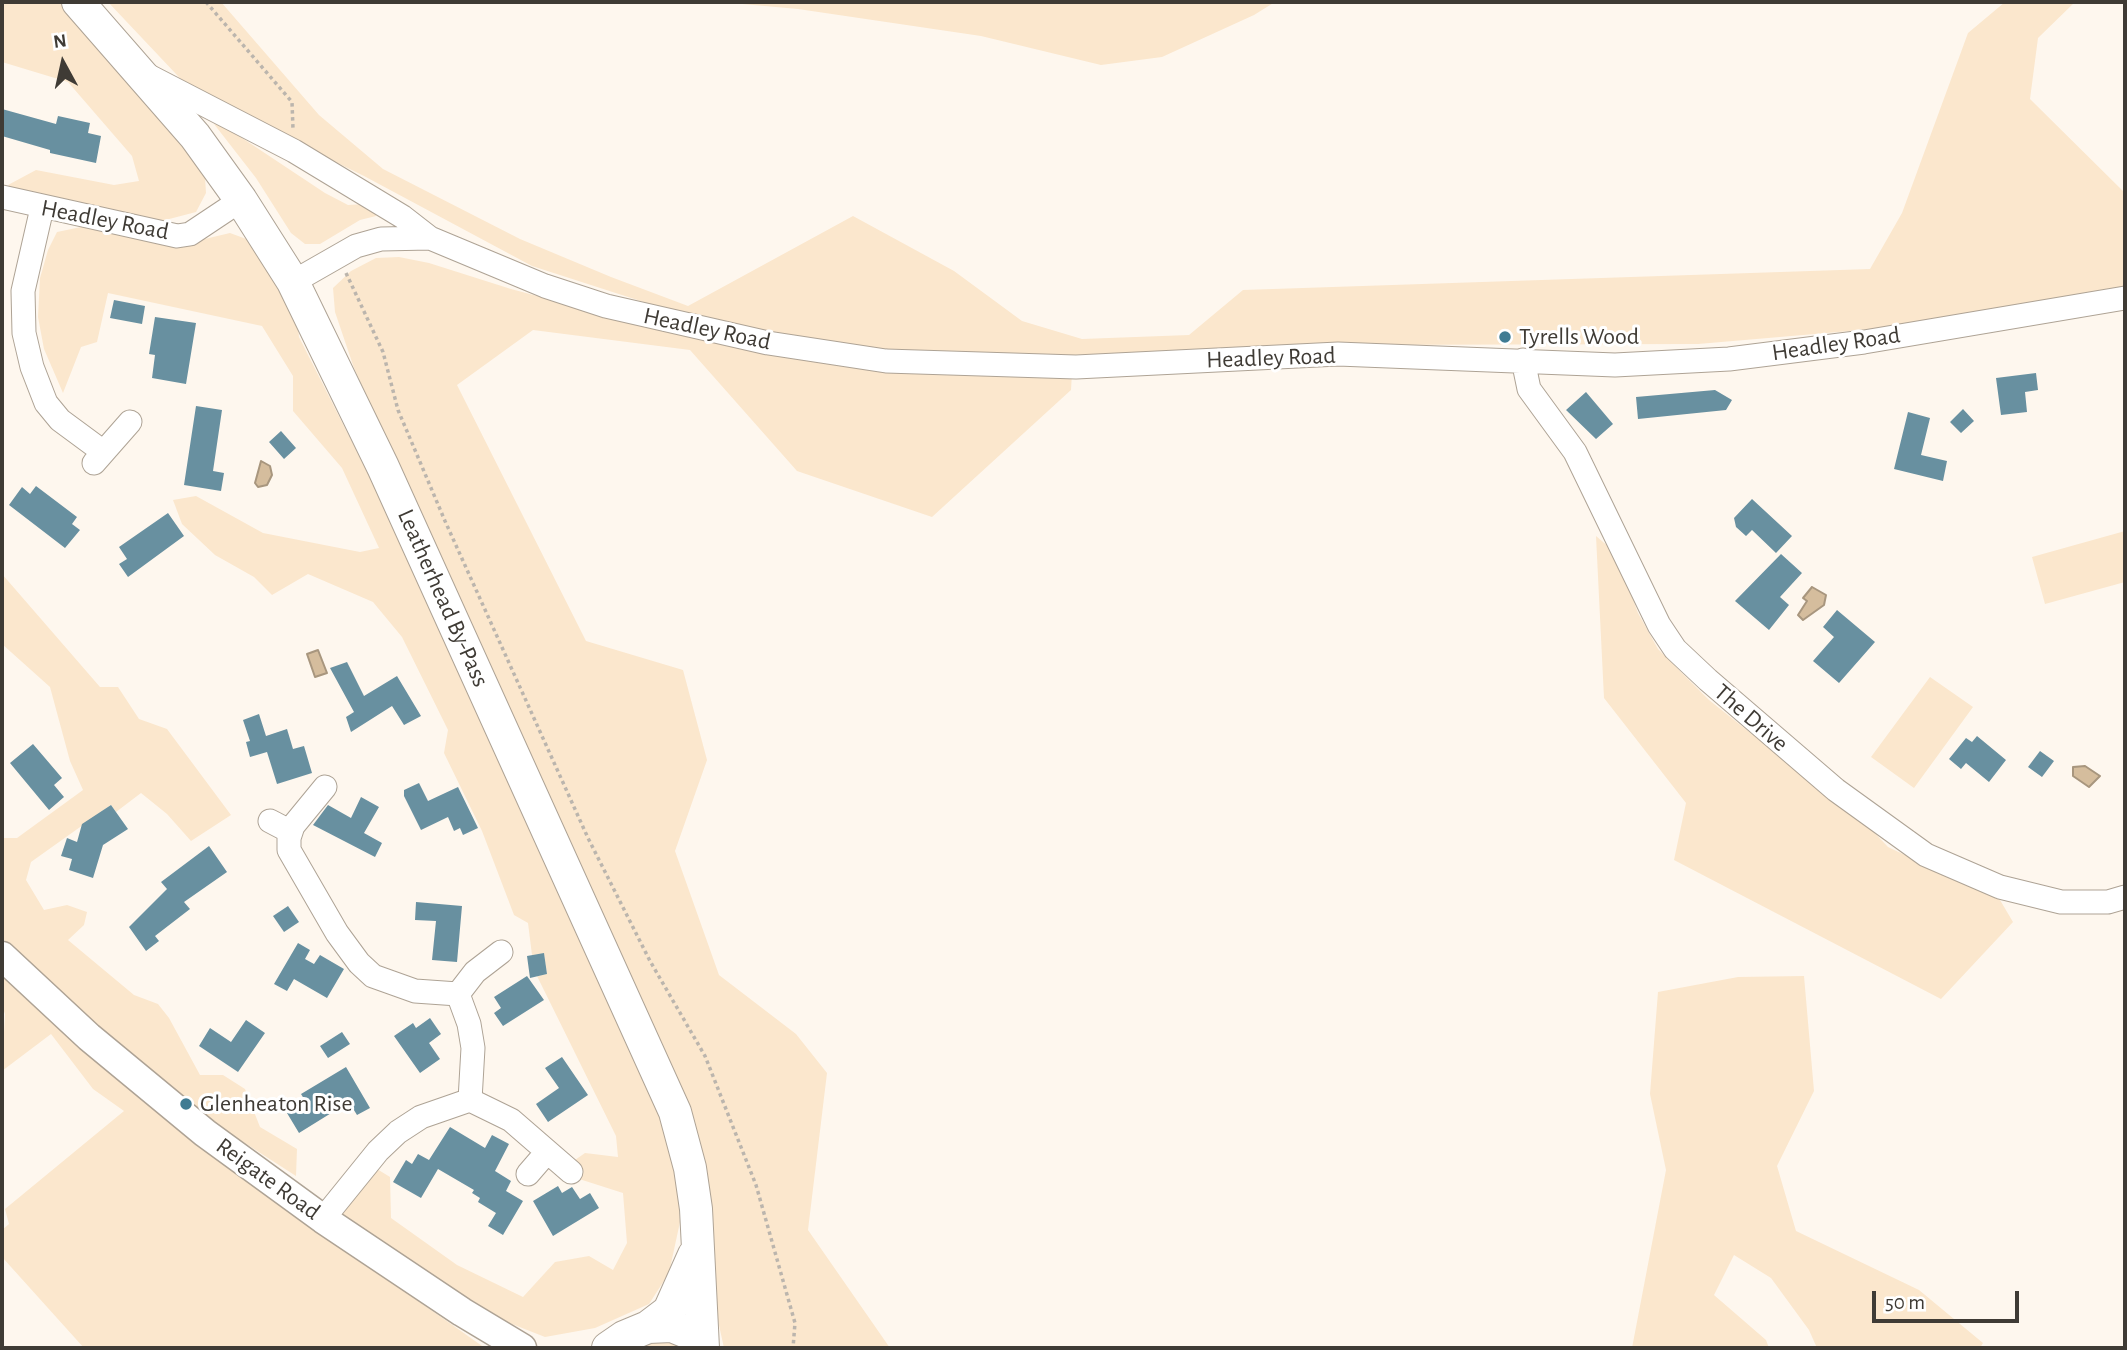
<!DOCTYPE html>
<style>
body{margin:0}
#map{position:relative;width:2127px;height:1350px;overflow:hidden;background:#fef7ee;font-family:"Alegreya Sans",sans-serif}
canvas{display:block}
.frame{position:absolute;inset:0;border:4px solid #3f3b35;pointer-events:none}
.north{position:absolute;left:28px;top:28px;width:70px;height:70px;-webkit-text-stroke:5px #fff;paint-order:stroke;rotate:352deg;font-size:19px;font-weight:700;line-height:28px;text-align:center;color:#3f3b35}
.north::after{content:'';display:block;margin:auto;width:24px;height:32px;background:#3f3b35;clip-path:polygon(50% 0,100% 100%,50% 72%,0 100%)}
.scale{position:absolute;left:1872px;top:1291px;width:147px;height:32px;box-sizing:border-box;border:4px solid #3f3b35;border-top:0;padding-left:9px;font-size:21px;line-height:24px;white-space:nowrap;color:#3f3b35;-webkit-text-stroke:5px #fff;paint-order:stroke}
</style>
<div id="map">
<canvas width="2127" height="1350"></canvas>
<div class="frame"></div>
<div class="north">N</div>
<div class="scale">50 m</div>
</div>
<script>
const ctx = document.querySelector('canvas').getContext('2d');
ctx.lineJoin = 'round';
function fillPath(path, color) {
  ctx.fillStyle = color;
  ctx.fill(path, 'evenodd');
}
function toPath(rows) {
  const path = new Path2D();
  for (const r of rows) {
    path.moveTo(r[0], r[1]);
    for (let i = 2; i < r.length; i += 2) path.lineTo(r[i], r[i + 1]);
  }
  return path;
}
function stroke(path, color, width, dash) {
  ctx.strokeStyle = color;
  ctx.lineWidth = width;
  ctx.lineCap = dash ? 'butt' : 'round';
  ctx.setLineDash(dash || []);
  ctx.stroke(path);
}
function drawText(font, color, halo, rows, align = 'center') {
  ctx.font = font + ' "Alegreya Sans",sans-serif';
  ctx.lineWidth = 6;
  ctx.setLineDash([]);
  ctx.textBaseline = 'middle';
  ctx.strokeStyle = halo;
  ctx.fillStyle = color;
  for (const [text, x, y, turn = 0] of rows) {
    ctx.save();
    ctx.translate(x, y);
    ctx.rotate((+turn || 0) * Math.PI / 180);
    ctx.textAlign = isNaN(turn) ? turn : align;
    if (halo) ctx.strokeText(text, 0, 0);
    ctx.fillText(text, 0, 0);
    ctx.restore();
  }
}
const green = toPath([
 [2,2,60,2,180,135,205,177,206,193,196,212,154,223,18,194,8,185,36,170,114,185,139,181,132,156,68,82,2,62],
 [108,2,221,2,319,115,383,169,520,239,611,277,688,306,853,216,954,271,1022,321,1082,339,1189,335,1243,290,1870,269,1902,213,1968,33,2005,2,2075,2,2038,38,2030,99,2125,193,2125,289,1885,328,1698,344,1335,345,1073,355,1071,390,932,517,797,471,690,350,533,330,457,385,586,641,683,670,707,760,675,851,719,975,796,1034,827,1073,808,1230,890,1348,724,1348,715,1307,709,1195,457,599,354,368,335,312,333,288,351,271,376,258,399,257,429,263,511,289,683,335,687,316,532,266,364,176,193,92],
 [720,2,1275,2,1254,15,1162,57,1101,65,981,36,798,9],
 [214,124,224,126,325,193,348,205,365,204,375,209,376,216,360,220,320,244,305,244,291,233,256,178],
 [86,226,192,242,230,233,249,240,297,318,299,337,405,547,661,1107,676,1160,680,1222,669,1273,649,1304,595,1328,545,1337,484,1313,338,1217,377,1169,390,1177,391,1218,457,1265,523,1297,555,1262,589,1256,613,1270,627,1243,623,1193,576,1178,575,1160,585,1153,618,1157,616,1136,537,976,547,974,544,954,532,955,528,923,514,915,482,831,444,753,448,730,402,637,373,602,308,574,272,595,254,577,215,555,182,524,173,500,196,496,263,533,360,552,379,548,342,468,293,411,293,376,262,326,108,293,97,342,81,347,63,393,44,349,38,317,40,278,48,250,57,232],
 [2125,531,2125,582,2045,604,2032,557],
 [1596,536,1616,553,1638,613,1658,649,1709,700,1870,828,1888,847,2000,900,2013,922,1941,999,1674,860,1686,803,1604,698],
 [2,574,100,687,118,687,139,719,167,729,231,815,191,841,167,814,141,793,116,812,111,805,31,862,26,880,44,910,67,905,87,912,84,925,68,940,134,995,158,1004,169,1018,200,1075,223,1075,245,1089,260,1127,297,1149,296,1176,206,1118,114,1043,2,938,2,838,17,838,83,790,70,761,50,687,2,644],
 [1930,677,1973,707,1914,788,1871,757],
 [2,965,282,1205,485,1348,84,1348,2,1257,2,1230,9,1224,5,1209,124,1111,93,1089,51,1034,2,1071,5,1014,2,1006],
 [1804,976,1814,1091,1777,1166,1796,1231,1919,1290,1983,1343,1980,1348,1817,1348,1809,1330,1771,1278,1734,1255,1714,1295,1766,1340,1769,1348,1632,1348,1666,1170,1650,1094,1658,992,1738,977],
 [671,1340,689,1348,640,1348,649,1344]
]);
const water = toPath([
 [261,461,270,466,272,475,267,485,258,487,255,483,261,461],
 [1812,587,1826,595,1824,605,1803,620,1798,615,1807,601,1803,598,1812,587],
 [318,650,327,673,315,677,307,654,318,650],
 [2085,766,2100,776,2089,787,2073,776,2073,767,2085,766]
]);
const building = toPath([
 [2,109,56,124,58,116,90,123,88,133,101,136,96,163,50,153,50,150,2,136],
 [114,300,145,306,142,324,110,318],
 [155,317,196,323,186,384,152,378,155,355,149,354],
 [2036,373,2038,390,2025,392,2027,412,2001,415,1996,378],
 [1715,390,1732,400,1726,410,1638,419,1636,397],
 [1586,392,1613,424,1596,439,1566,410],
 [196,406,222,410,213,471,224,473,221,491,184,485],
 [1963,409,1974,421,1961,433,1950,422],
 [1908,412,1930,418,1921,455,1947,461,1943,481,1894,469],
 [281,431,296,448,284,459,269,442],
 [36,486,77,517,72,524,80,530,65,548,9,505,22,487,30,494],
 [1752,499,1792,536,1776,553,1752,530,1746,536,1736,527,1734,518],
 [168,513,184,536,128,577,119,564,127,559,119,547],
 [1781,554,1802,573,1780,597,1789,605,1769,630,1735,601],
 [1837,610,1875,642,1839,683,1813,661,1834,637,1823,627],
 [347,662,364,696,397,676,421,716,404,725,392,706,351,732,346,717,354,712,330,668],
 [259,714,266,736,287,729,293,749,304,746,312,773,277,784,267,752,250,757,246,742,250,741,243,720],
 [1977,736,2006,760,1989,782,1966,763,1961,769,1949,759,1966,738,1972,742],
 [33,744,62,778,54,785,64,797,49,810,10,763],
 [2040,751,2054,761,2042,777,2028,767],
 [419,783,428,801,458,787,478,828,463,835,460,828,454,831,448,817,421,830,404,796,404,790],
 [361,797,379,807,364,833,382,843,375,857,313,825,328,805,351,818],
 [111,805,128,829,103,845,93,878,69,870,72,859,61,856,67,838,77,842,82,824],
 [209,846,227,872,184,902,190,909,155,936,159,941,146,951,129,927,167,889,161,882],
 [416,902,462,906,457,962,432,960,436,921,415,920],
 [288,906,299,922,284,932,273,916],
 [298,943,310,950,305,959,314,964,320,955,344,969,327,998,294,979,287,991,274,984],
 [544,953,547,974,530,978,527,956],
 [527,976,544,1000,503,1026,494,1013,501,1008,494,997],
 [430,1018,441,1034,429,1043,440,1059,420,1073,394,1036,413,1023,416,1028],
 [246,1020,265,1033,238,1072,199,1046,210,1028,231,1042],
 [342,1032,350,1044,328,1058,320,1046],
 [562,1057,588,1095,548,1122,536,1104,559,1088,545,1068],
 [346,1067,370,1108,357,1115,349,1102,299,1133,287,1113,306,1102,301,1094],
 [450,1127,485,1148,492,1135,509,1144,495,1171,511,1181,506,1191,523,1201,503,1235,488,1226,496,1213,478,1202,480,1198,472,1193,474,1190,438,1169,421,1198,393,1182,406,1160,412,1164,418,1154,429,1160],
 [558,1186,562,1193,572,1187,580,1199,590,1193,599,1208,553,1236,533,1201]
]);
const path = toPath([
 [206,2,292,102,293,129],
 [346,273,383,352,398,410,445,521,588,838,650,961,705,1056,756,1185,795,1323,793,1348]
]);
const minor = toPath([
 [149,76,294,151,403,217,430,238],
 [2,197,177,236,190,234,241,200],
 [42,208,23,291,24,333,32,367,46,403,60,420,102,451],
 [293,282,356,246,381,239,430,238,545,286,606,306,768,343,886,361,1076,367,1338,354,1615,365,1729,359,1864,342,2125,298],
 [1523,360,1529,389,1575,452,1659,625,1675,649,1708,680,1836,790,1926,855,2000,887,2061,902,2108,902,2125,897],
 [94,463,130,422],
 [325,787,293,826,289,838,289,850,337,933,359,963,373,976,415,991,458,994],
 [270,821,291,832],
 [470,1100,511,1120,571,1172],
 [528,1174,547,1152],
 [323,1219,378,1151,398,1132,421,1117,470,1100,473,1048,469,1024,458,994,475,972,501,952]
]);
const major = toPath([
 [2,956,89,1037,205,1133,323,1219,462,1312,522,1348]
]);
const highway = toPath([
 [78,2,195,136,241,200,293,282,383,467,675,1112,690,1168,696,1209,703,1348],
 [648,1327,669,1311,694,1255],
 [608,1348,624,1337,648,1327,672,1326,689,1333,703,1348]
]);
const markers = [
 [1505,337,7,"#3f7b92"],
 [186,1104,7,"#3f7b92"]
];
const streetNames = [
 ["Headley Road",105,220,11],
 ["Headley Road",707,329,12],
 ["Headley Road",1836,344,-8],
 ["Headley Road",1271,358,-2],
 ["Leatherhead By-Pass",443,598,66],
 ["The Drive",1751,718,41],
 ["Reigate Road",268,1179,36]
];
const poiNames = [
 ["Tyrells Wood",1519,337],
 ["Glenheaton Rise",200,1104]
];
fillPath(green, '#fbe7cd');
fillPath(water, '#d5bd9d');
stroke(water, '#a8967e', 2);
fillPath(building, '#6890a0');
stroke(minor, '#aea395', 25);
stroke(major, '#aea395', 31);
stroke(highway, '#aea395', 34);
stroke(path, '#bbb5ad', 3.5, [3.5, 3.5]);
stroke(minor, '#fff', 23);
stroke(major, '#fff', 28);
stroke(highway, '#fff', 32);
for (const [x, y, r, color] of markers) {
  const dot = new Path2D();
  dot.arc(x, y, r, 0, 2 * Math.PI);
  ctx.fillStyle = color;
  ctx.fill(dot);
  stroke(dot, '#fff', 2.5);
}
drawText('24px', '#3f3b35', '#fff', streetNames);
drawText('24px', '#3f3b35', '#fff', poiNames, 'left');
</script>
